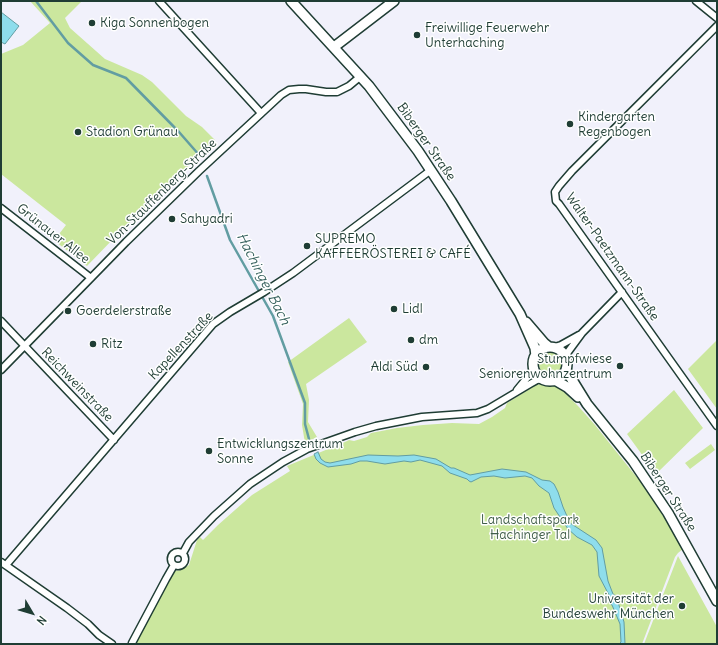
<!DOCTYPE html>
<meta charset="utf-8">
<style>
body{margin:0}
#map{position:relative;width:718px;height:645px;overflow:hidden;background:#f1f1fb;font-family:Delius,sans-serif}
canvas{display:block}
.frame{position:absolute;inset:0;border:2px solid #1f3d34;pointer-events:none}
.north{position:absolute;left:12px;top:593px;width:40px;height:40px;-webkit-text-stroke:3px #fff;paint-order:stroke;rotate:128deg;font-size:11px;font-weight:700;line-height:16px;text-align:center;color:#1f3d34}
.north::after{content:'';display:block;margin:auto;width:14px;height:18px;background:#1f3d34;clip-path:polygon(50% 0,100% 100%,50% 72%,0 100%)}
</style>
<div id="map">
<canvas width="718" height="645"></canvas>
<div class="frame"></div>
<div class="north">N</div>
</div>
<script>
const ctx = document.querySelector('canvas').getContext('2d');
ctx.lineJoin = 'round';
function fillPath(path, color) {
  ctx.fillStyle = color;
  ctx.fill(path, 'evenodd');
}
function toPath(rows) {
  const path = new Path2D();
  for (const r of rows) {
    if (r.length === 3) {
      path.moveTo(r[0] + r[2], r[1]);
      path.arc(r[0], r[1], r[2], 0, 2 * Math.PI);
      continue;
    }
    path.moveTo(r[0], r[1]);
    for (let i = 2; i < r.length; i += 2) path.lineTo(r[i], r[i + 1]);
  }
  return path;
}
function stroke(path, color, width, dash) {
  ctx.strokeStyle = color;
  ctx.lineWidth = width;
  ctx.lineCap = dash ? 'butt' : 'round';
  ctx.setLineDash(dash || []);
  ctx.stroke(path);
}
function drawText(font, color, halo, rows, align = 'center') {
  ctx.font = font + ' Delius,sans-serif';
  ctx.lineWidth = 3;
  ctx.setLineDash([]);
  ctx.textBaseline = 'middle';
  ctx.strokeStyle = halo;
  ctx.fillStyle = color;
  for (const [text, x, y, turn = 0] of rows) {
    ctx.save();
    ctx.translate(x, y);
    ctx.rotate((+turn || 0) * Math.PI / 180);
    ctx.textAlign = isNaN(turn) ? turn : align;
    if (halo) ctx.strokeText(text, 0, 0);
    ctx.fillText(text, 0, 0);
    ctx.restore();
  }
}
const green = toPath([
 [30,1,82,1,65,18,70,28,105,59,142,75,152,82,186,116,202,127,215,140,116,236,87,266,56,242,56,238,66,225,1,174,1,54,23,45,50,23],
 [349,318,367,342,306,384,309,400,308,422,317,437,305,443,302,425,303,404,288,362],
 [717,340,717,409,688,369],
 [551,364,12],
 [541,384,558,386,579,407,595,425,643,485,666,520,683,549,678,553,675,557,642,644,135,644,174,571,181,570,189,565,197,540,200,537,203,540,218,525,252,495,290,471,287,466,345,442,349,440,354,441,367,437,371,433,397,428,423,425,452,423,479,424,492,417,505,408,507,403,536,385],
 [674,390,703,428,656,474,627,434],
 [711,444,715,450,690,469,685,463],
 [678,556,717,627,717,644,644,644]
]);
const water = toPath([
 [1,12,19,26,5,44,1,42,1,12],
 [318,452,321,459,325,462,330,463,368,455,398,456,414,455,436,459,451,468,454,468,470,475,502,469,526,472,542,480,550,481,554,484,558,492,563,507,570,523,596,540,602,548,608,581,613,594,617,597,618,602,624,622,625,644,619,644,621,642,620,624,612,605,608,602,610,599,609,595,599,576,597,552,592,545,577,537,568,529,554,508,549,493,539,486,532,478,525,476,505,478,494,476,481,477,471,482,469,481,467,479,450,473,442,466,420,460,411,462,404,461,385,464,367,461,360,461,351,464,328,467,320,463,316,459,314,454,318,452]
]);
const stream = toPath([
 [36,1,68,43,93,65,126,78,179,132,200,156],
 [207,176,230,240,273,316,305,403,305,424,309,439]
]);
const street = toPath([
 [159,1,261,113],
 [696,1,717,18],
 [717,26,572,171,559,186,555,192,556,201,559,204,717,426],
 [1,208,91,278],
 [1,321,114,440],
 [555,347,561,345,579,335],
 [566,359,568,352,582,333,622,292],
 [1,370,126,242,199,171,281,95,289,90,299,89,306,89,326,92,337,92,349,86,361,76],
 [517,390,531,373,534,367],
 [178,559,7],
 [183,553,189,542,214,516,250,484,283,462,307,449,355,432,376,426,422,417,477,413,488,409,530,384,537,380,543,379],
 [1,562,67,608,88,624,99,635,112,644],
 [6,565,213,324,230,312,264,292,293,273,431,170],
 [132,643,166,579,174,565]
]);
const secondary = toPath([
 [291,1,369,86,418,151,451,201,520,314,535,348,536,356],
 [334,47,394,1],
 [526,322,544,343,549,347],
 [550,364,17],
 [566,370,587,404,633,461,668,513,717,601],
 [555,380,567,387,578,397]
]);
const markers = [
 [92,23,4,"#1f3d34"],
 [417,35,4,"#1f3d34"],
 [570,124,4,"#1f3d34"],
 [78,132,4,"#1f3d34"],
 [172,219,4,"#1f3d34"],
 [307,246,4,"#1f3d34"],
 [394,309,4,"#1f3d34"],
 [68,311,4,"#1f3d34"],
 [411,340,4,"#1f3d34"],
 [93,344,4,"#1f3d34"],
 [620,366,4,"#1f3d34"],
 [426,367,4,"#1f3d34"],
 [209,451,4,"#1f3d34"],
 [682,606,4,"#1f3d34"]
];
const poiNames = [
 ["Kiga Sonnenbogen",100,23],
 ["Freiwillige Feuerwehr",425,28],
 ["Unterhaching",425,43],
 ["Kindergarten",578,117],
 ["Regenbogen",578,132],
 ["Stadion Grünau",86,132],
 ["Sahyadri",180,219],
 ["SUPREMO",315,239],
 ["KAFFEERÖSTEREI & CAFÉ",315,254],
 ["Lidl",402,309],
 ["Goerdelerstraße",76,311],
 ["dm",419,340],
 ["Ritz",101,344],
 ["Stumpfwiese",612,359,"right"],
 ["Seniorenwohnzentrum",612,374,"right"],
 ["Aldi Süd",418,367,"right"],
 ["Entwicklungszentrum",217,444],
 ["Sonne",217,459],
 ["Universität der",674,599,"right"],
 ["Bundeswehr München",674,614,"right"]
];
const streetNames = [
 ["Biberger Straße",426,142,55],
 ["Von-Stauffenberg-Straße",162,192,-44],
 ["Grünauer Allee",53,234,38],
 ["Walter-Paetzmann-Straße",612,257,55],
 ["Kapellenstraße",181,346,-47],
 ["Reichweinstraße",77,385,46],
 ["Biberger Straße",668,492,57]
];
const parkNames = [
 ["Landschaftspark",530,520],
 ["Hachinger Tal",530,535]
];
const waterNames = [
 ["Hachinger Bach",263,279,63]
];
fillPath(green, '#cbe79e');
fillPath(water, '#8eddec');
stroke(water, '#629da2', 1);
stroke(stream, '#629da2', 2.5);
stroke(street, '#1f3d34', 9);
stroke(secondary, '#1f3d34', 12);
stroke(street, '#fff', 6);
stroke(secondary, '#fff', 9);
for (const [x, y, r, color] of markers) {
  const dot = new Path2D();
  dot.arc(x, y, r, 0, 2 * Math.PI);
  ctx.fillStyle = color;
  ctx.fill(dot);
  stroke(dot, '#fff', 1.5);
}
drawText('13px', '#1f3d34', '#fff', poiNames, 'left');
drawText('13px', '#1f3d34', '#fff', streetNames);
drawText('13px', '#415f49', '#fff', parkNames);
drawText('italic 14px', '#3b6562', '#fff', waterNames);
</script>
